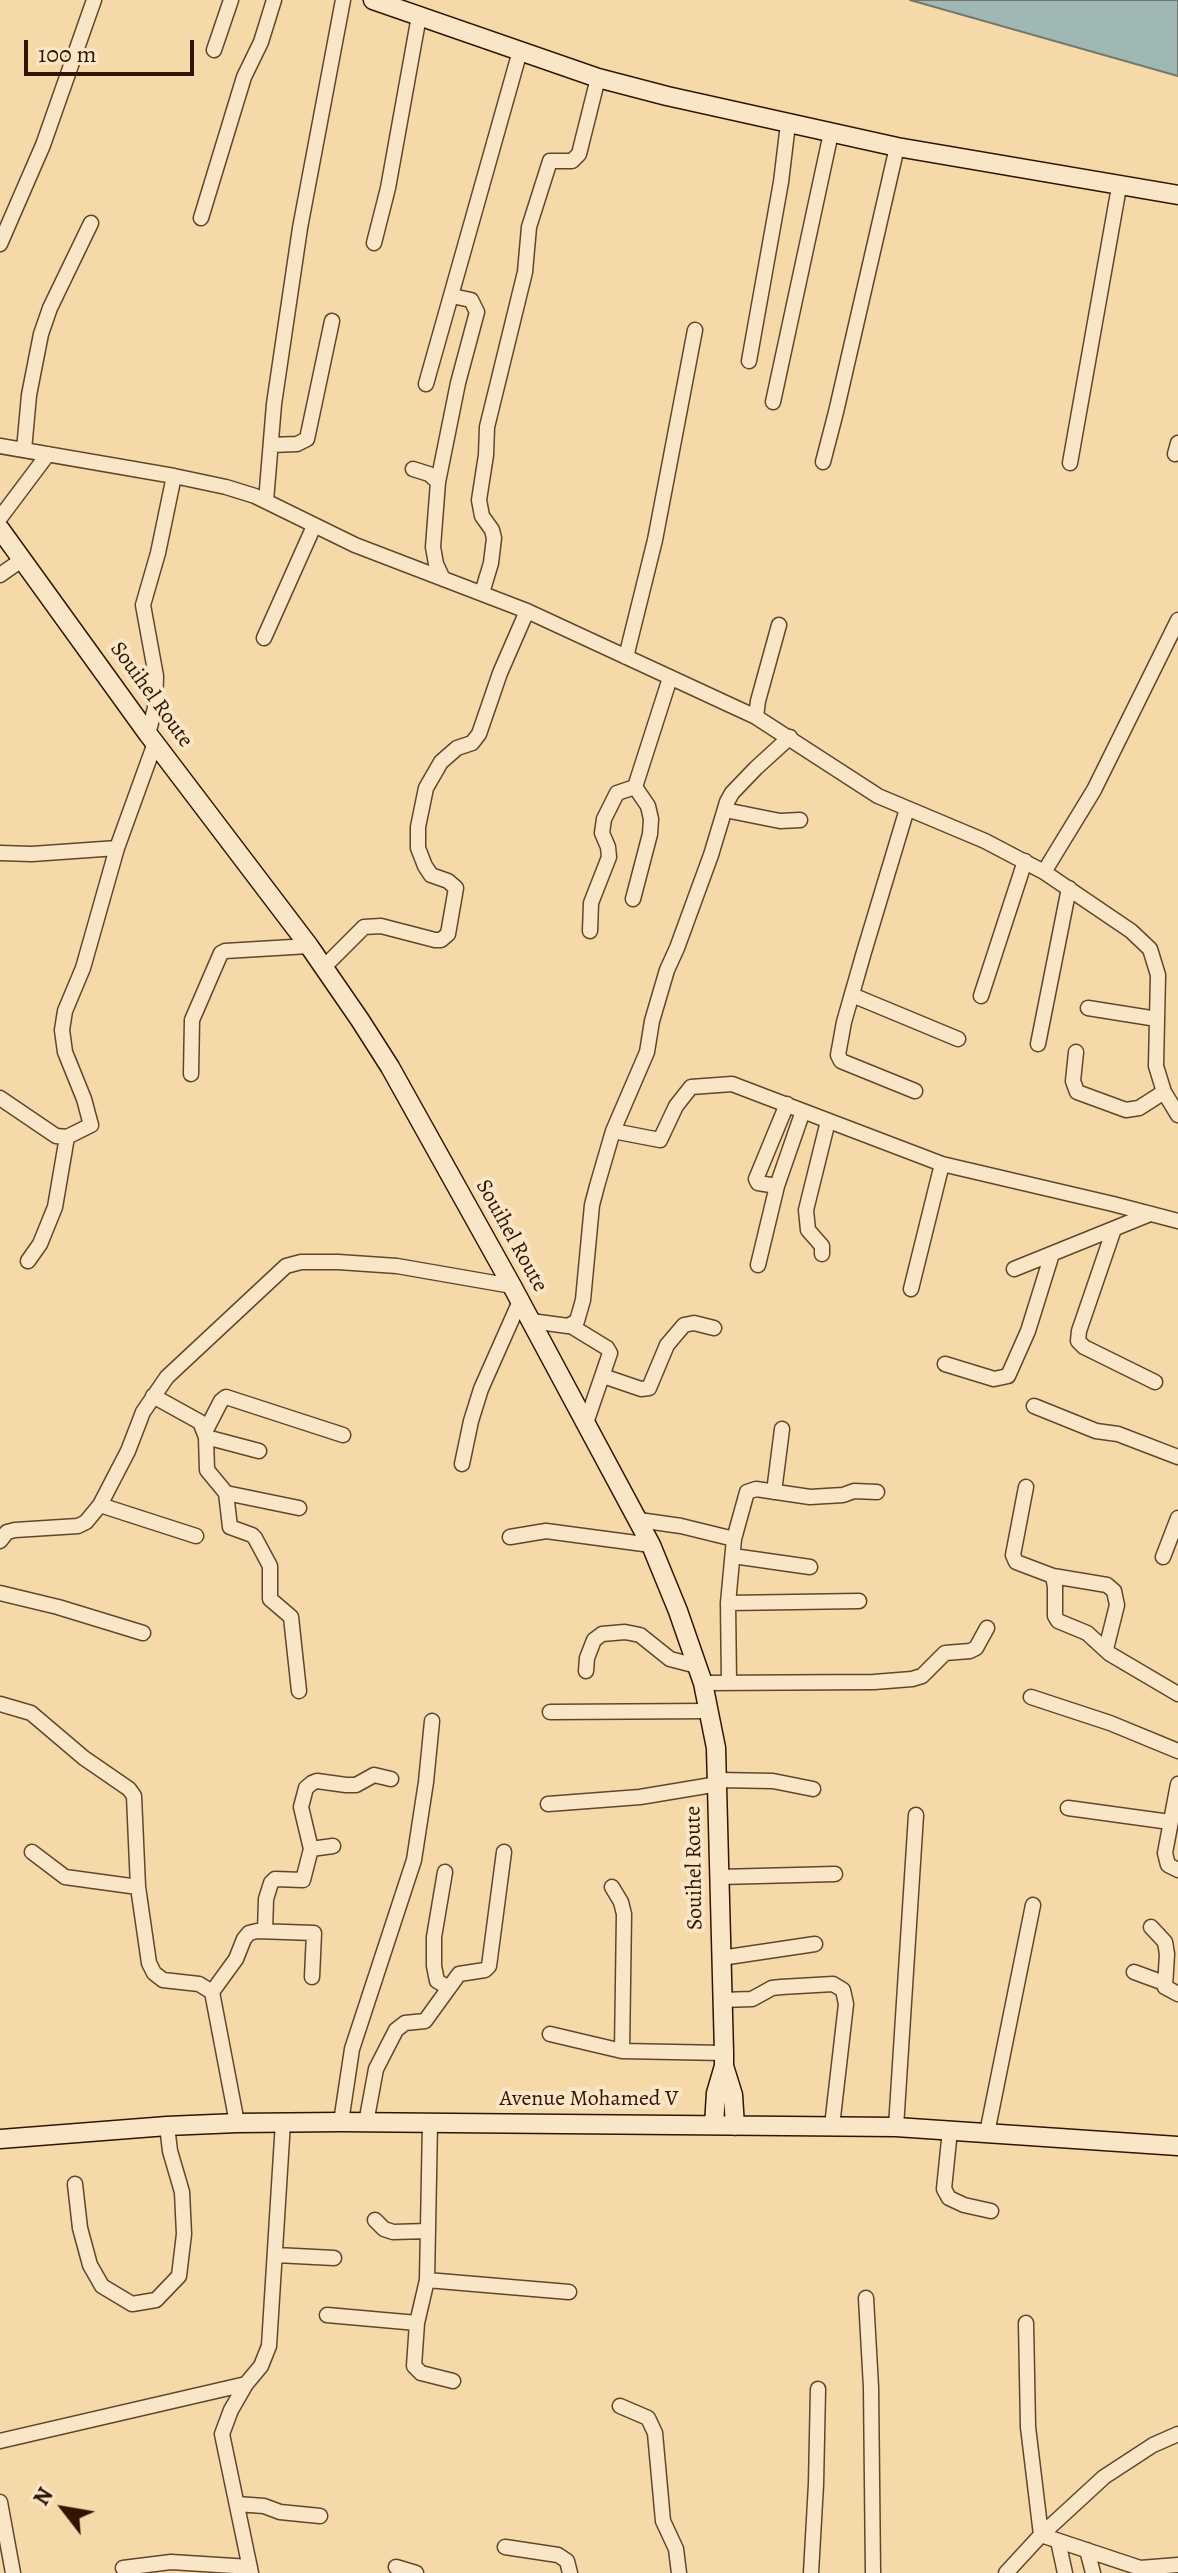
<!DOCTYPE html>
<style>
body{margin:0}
#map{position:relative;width:1178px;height:2573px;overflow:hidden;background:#f5d9a9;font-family:Alegreya,serif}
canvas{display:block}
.north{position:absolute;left:24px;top:2469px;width:80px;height:80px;-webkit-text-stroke:6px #f8e6c7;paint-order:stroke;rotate:301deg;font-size:22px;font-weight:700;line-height:32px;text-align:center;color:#311502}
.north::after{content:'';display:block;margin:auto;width:28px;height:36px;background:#311502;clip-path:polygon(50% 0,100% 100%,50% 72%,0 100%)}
.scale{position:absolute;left:24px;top:40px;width:170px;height:36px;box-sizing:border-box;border:4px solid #311502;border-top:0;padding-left:10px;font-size:24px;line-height:28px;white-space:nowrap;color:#311502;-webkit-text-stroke:6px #f8e6c7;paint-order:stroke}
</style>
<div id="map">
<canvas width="1178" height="2573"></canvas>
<div class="north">N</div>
<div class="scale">100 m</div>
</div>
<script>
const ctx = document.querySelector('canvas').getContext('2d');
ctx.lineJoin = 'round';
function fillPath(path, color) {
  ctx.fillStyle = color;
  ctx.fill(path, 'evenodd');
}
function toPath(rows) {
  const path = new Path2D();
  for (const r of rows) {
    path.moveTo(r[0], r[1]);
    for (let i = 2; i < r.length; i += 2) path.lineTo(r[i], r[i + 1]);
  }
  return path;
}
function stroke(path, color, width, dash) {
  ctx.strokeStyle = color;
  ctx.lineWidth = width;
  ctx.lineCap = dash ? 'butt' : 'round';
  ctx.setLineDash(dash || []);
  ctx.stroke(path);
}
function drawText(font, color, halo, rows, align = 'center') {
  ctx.font = font + ' Alegreya,serif';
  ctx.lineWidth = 8;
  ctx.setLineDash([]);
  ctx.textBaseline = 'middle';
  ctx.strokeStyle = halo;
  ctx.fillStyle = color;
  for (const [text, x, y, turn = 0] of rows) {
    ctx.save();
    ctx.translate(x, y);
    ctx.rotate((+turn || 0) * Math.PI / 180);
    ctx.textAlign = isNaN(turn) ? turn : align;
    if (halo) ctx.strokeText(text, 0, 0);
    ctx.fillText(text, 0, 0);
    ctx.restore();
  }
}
const water = toPath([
 [910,0,1178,0,1178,76,910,0]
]);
const street = toPath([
 [214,50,231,0],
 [201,218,244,77,261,42,274,0],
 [374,243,388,188,419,16],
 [0,244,43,145,94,0],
 [749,361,781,182,788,124],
 [426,384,520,51],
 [773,402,831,133],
 [271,445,297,444,307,439,332,321],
 [0,446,174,476,226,487,255,496,355,545,527,611,756,717,878,796,985,841,1044,872,1131,931,1150,949,1158,975,1156,1066,1164,1092,1178,1115],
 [24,450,29,395,41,334,50,308,91,223],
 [1175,454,1178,443],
 [823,462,836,412,897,147],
 [1070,463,1119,187],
 [413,469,429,474,438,482,433,547,436,564,443,579],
 [438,482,458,383,477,312,471,300,452,296],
 [266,501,274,404,300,228,343,0],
 [0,518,48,454],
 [0,575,23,559],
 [482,593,491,563,494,538,492,530,482,516,479,500,486,455,487,427,525,272,529,227,550,161,572,161,579,154,598,78],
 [264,638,314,526],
 [626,657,655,540,695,330],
 [756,717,758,701,779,625],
 [148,734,155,708,156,676,143,605,158,553,174,476],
 [635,787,670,678],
 [907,809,864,952,844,1022,838,1055,841,1061,915,1091],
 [725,810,780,821,800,820],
 [0,853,32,854,117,848],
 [1044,872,1094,790,1178,620],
 [633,899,650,834,651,819,648,806,635,787],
 [590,931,591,903,609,857,608,847,602,833,604,819,617,793,635,787],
 [324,967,364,927,381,926,435,940,441,940,448,934,456,888,448,881,431,875,425,866,418,848,418,827,426,788,441,762,457,748,472,743,479,734,500,673,527,611],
 [852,995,958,1039],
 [981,996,1025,861],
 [1088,1008,1157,1019],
 [1038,1044,1069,888],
 [1076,1052,1073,1081,1077,1092,1126,1110,1139,1108,1164,1092],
 [191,1074,192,1020,221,953,225,951,309,946],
 [0,1098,56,1136,67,1137,91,1125,84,1099,65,1052,62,1030,65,1011,83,968,117,848,155,743],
 [787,1104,756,1179,758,1183,777,1186,803,1111],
 [613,1131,660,1140,676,1106,691,1087,732,1084,942,1164,1113,1204,1178,1221],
 [1114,1229,1079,1331,1078,1341,1084,1347,1155,1382],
 [822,1254,822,1246,808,1230,806,1210,828,1121],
 [28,1261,40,1244,55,1207,67,1137],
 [758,1265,777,1186],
 [1014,1269,1150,1214],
 [911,1289,942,1164],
 [531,1321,568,1326,577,1321,583,1300,592,1205,597,1186,613,1131,647,1052,652,1021,667,970,677,948,711,855,727,802,732,793,756,768,790,737],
 [571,1326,607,1348,610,1353,586,1423],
 [945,1364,994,1379,1008,1376,1028,1331,1052,1254],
 [603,1376,641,1389,649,1388,667,1345,684,1325,694,1323,714,1328],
 [153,1396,200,1422,206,1437,207,1470,226,1493,230,1527,252,1535,255,1538,270,1566,270,1599,291,1617,299,1691],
 [1034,1406,1096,1431,1118,1434,1178,1457],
 [205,1432,221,1401,226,1397,343,1435],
 [206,1437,259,1451],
 [462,1464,471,1421,481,1389,520,1301],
 [1026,1487,1013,1555,1016,1562,1053,1576,1055,1587,1055,1616,1058,1621,1087,1633,1110,1654,1178,1694],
 [774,1492,782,1429],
 [226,1493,299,1508],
 [100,1505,196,1536],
 [639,1520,681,1526,734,1539],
 [510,1537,546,1531,651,1545],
 [0,1541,7,1532,15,1530,78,1526,86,1522,100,1505,128,1451,143,1412,167,1377,286,1266,301,1262,338,1262,397,1266,512,1286],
 [733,1556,810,1567],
 [1163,1557,1178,1518],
 [1053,1576,1107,1585,1114,1591,1117,1605,1106,1649],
 [0,1593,58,1607,143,1633],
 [728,1603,859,1601],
 [586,1671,587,1658,594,1640,602,1634,625,1632,640,1635,670,1659,697,1666],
 [729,1682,728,1603,734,1539,747,1492,756,1489,810,1497,843,1495,854,1491,877,1492],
 [703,1683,874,1682,912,1679,922,1676,945,1653,970,1651,976,1648,987,1628],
 [1031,1697,1110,1723,1178,1751],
 [0,1704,31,1713,84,1758,129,1789,134,1796,138,1887,149,1963,154,1973,163,1980,199,1984,212,1992,237,2123],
 [550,1712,709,1711],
 [718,1780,773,1781,813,1789],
 [1178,1784,1165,1853,1168,1865,1178,1870],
 [548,1804,640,1797,718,1784],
 [1068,1808,1170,1822],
 [311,1849,301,1807,306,1788,312,1783,317,1781,346,1785,356,1785,374,1775,391,1779],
 [32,1852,65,1877,138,1887],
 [445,1872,434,1937,434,1966,437,1981,449,1988],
 [720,1877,835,1874],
 [612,1887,621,1902,624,1914,622,2051],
 [1151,1927,1165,1942,1167,1954,1165,1987,1178,1994],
 [265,1931,266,1899,271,1883,275,1879,303,1880,311,1849,333,1846],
 [721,1958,815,1944],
 [1134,1972,1164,1983],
 [212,1992,236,1959,244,1939,249,1933,257,1931,314,1933,312,1977],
 [722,2000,752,1999,772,1988,781,1987,833,1984,843,1990,846,2004,832,2126],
 [550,2034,622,2051,724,2053],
 [341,2122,352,2049,414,1860,426,1782,432,1721],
 [366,2123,376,2069,396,2030,405,2023,425,2021,459,1974,485,1970,489,1966,504,1852],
 [430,2123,427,2280,417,2323,414,2366,421,2373,453,2381],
 [896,2127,916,1815],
 [950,2130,944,2189,949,2198,964,2205,991,2211],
 [987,2133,1033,1905],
 [75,2184,80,2228,90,2265,102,2286,132,2304,156,2300,179,2276,184,2234,182,2192,170,2151,167,2126],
 [375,2220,384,2229,393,2232,428,2231],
 [276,2255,334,2258],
 [427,2280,569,2292],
 [866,2298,871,2387,873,2573],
 [327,2315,417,2323],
 [1026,2323,1028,2427,1041,2535,1140,2568,1178,2565],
 [620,2406,648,2418,655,2433,663,2521,676,2549,679,2573],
 [0,2441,246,2384],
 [0,2502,13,2573],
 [237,2504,264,2506,280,2512,320,2516],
 [1058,2541,1065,2573],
 [505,2547,558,2555,567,2561,570,2573],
 [1087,2550,1093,2573],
 [396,2567,416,2573],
 [123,2568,171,2562,250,2567],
 [251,2573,222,2434,231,2410,246,2384,261,2366,269,2346,283,2122],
 [811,2573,816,2484,818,2389],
 [1006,2573,1041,2535,1104,2477,1153,2445,1178,2434]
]);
const secondary = toPath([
 [373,0,598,78,667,96,897,147,1178,195],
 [0,529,148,734,309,946,360,1020,390,1067,512,1286,651,1545,678,1611,703,1683,716,1748,724,2053,724,2066,716,2093,714,2125],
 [724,2066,733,2095,735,2126],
 [0,2139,167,2126,237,2123,341,2122,896,2127,1178,2146]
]);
const streetNames = [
 ["Souihel Route",151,695,54],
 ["Souihel Route",511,1236,61],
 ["Souihel Route",695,1868,-91],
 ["Avenue Mohamed V",589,2100]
];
fillPath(water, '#a0b8b3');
stroke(water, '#74776c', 2);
stroke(street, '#62462c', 17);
stroke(secondary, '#311502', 21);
stroke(street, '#f8e6c7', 14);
stroke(secondary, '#f8e6c7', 18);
drawText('22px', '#311502', '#f8e6c7', streetNames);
</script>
